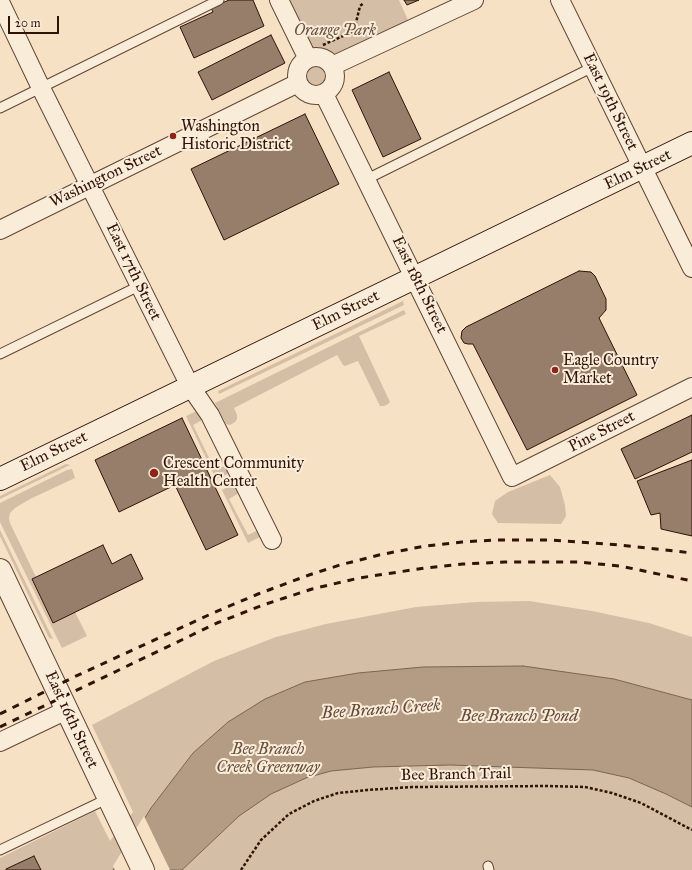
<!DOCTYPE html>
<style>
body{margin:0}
#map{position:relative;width:692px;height:870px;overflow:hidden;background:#f6e1c5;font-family:"IM FELL Great Primer",serif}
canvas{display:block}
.scale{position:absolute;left:8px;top:16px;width:51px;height:18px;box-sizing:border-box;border:2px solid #301207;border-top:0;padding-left:5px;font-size:12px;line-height:14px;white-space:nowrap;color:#301207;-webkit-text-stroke:3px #f9ecd9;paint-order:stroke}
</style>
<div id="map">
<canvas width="692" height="870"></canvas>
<div class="scale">20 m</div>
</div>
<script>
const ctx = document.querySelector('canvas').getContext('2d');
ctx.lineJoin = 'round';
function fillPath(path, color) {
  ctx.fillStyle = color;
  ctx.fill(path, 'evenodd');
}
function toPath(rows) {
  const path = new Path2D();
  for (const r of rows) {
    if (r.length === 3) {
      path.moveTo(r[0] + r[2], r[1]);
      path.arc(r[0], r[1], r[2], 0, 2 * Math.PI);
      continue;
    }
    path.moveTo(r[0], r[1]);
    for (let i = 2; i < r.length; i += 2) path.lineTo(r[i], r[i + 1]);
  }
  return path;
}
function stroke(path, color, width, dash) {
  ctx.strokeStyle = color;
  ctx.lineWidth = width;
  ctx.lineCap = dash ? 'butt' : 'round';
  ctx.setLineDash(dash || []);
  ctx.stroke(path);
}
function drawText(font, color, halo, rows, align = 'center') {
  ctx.font = font + ' "IM FELL Great Primer",serif';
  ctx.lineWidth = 4;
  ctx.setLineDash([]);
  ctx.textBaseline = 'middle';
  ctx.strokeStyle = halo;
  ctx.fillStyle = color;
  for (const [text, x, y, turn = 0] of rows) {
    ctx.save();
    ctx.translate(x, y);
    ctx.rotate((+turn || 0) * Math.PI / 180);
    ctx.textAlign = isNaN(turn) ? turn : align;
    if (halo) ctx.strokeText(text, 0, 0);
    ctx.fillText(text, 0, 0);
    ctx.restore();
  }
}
const green = toPath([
 [279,0,399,0,412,29,327,61,321,58,314,57],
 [316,76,9],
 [403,301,404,305,219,394,218,391],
 [404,310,406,314,359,336,390,402,388,404,384,406,380,406,358,361,345,366,343,365,337,355,234,408,237,415,237,419,235,422,230,425,226,424,215,403],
 [199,410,202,420,193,425,214,468,225,466,230,473,216,479,186,416],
 [66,464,70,465,0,499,0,496],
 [72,469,75,478,30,499,15,508,10,513,9,518,10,523,36,577,32,580,53,623,75,612,87,636,62,648,0,522,0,503,67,470],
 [550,475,560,487,565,505,566,516,561,524,498,523,492,514,495,501,508,492],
 [235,483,239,493,229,499,248,535,256,531,260,535,260,537,248,543,222,490],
 [0,530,53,639,49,638,0,536],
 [529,601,592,611,649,623,692,637,692,870,0,870,0,858,95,811,110,841,133,812,92,725,214,661,276,637,326,624,416,607,476,602]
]);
const water = toPath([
 [523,666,614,679,692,700,692,807,666,794,629,778,593,770,450,765,373,767,331,771,306,778,271,794,239,816,182,870,113,870,151,808,193,753,228,722,265,699,305,682,358,673,423,667,523,666]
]);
const pier = toPath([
 [144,816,170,870,115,870,113,866]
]);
const building = toPath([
 [229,0,253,0,264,26,194,58,180,27,213,12,211,8,229,0],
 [404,0,419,0,407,5,404,0],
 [271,35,285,63,212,100,198,72,271,35],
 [389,72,421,139,383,157,352,90,389,72],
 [305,114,339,184,224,240,191,169,305,114],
 [579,271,591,272,595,276,606,299,606,310,599,318,637,395,527,450,473,344,468,344,464,343,461,338,462,331,466,327,579,271],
 [692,415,692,452,635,479,621,449,692,415],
 [182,418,238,535,206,550,175,485,119,512,95,460,182,418],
 [692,460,692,536,661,529,660,513,651,515,637,481,692,460],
 [103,545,112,564,131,554,143,579,53,623,32,579,103,545],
 [34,856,41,870,6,870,6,869,34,856]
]);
const path = toPath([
 [323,45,354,31,360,6,364,3],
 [241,870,261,840,289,814,314,801,338,793,367,790,412,787,547,786,585,787,612,793,641,803,692,830]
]);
const service = toPath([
 [0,108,219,0],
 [367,179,593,67],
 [0,354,139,286],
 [0,850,109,798],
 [488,866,489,870]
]);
const minor = toPath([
 [279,0,308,59],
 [560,0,692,268],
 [0,2,41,88,190,386,210,415,272,540],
 [316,76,19],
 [332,66,474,0],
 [324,94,512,477,692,387],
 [0,230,298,83],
 [0,742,67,710]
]);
const tertiary = toPath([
 [0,570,143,870]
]);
const secondary = toPath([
 [0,479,692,143]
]);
const rail = toPath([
 [0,714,74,677,213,613,258,594,309,575,340,565,379,555,425,546,462,542,495,540,549,540,620,545,692,553],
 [0,727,217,623,263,605,312,589,359,578,425,568,463,564,505,562,578,562,620,566,692,581]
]);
const markers = [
 [173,136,4,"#8f2418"],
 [555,370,4,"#8f2418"],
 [154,473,5,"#8f2418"]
];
const parkNames = [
 ["Orange Park",335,31],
 ["Bee Branch",268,750],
 ["Creek Greenway",268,768]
];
const streetNames = [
 ["East 19th Street",610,102,64],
 ["Elm Street",638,170,-26],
 ["Washington Street",106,177,-26],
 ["East 17th Street",133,272,64],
 ["East 18th Street",419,285,64],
 ["Elm Street",346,311,-26],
 ["Pine Street",602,432,-27],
 ["Elm Street",54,452,-26],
 ["East 16th Street",71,720,65],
 ["Bee Branch Trail",456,775,-1]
];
const poiNames = [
 ["Washington",181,127],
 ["Historic District",181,145],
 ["Eagle Country",563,361],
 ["Market",563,379],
 ["Crescent Community",163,464],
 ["Health Center",163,482]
];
const waterNames = [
 ["Bee Branch Creek",381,710,-4],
 ["Bee Branch Pond",519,717]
];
fillPath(green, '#d4bea5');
fillPath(water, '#b39b84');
stroke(water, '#7f6452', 1);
fillPath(pier, '#f6e1c5');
fillPath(building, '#977e6a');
stroke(building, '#301207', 1);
stroke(service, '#624636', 11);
stroke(minor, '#624636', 20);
stroke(tertiary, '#624636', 24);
stroke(secondary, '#301207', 24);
stroke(path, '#301207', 2.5, [3, 2]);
stroke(service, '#f9ecd9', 9);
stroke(minor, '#f9ecd9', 18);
stroke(tertiary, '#f9ecd9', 22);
stroke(secondary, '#f9ecd9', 22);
stroke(rail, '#301207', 3, [7, 7]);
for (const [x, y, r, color] of markers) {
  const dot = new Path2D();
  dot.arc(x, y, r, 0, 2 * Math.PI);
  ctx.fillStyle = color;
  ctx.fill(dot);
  stroke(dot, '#f9ecd9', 1.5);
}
drawText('italic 16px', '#694e3e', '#f9ecd9', parkNames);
drawText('16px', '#301207', '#f9ecd9', streetNames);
drawText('16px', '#301207', '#f9ecd9', poiNames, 'left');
drawText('italic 17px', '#644939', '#f9ecd9', waterNames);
</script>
